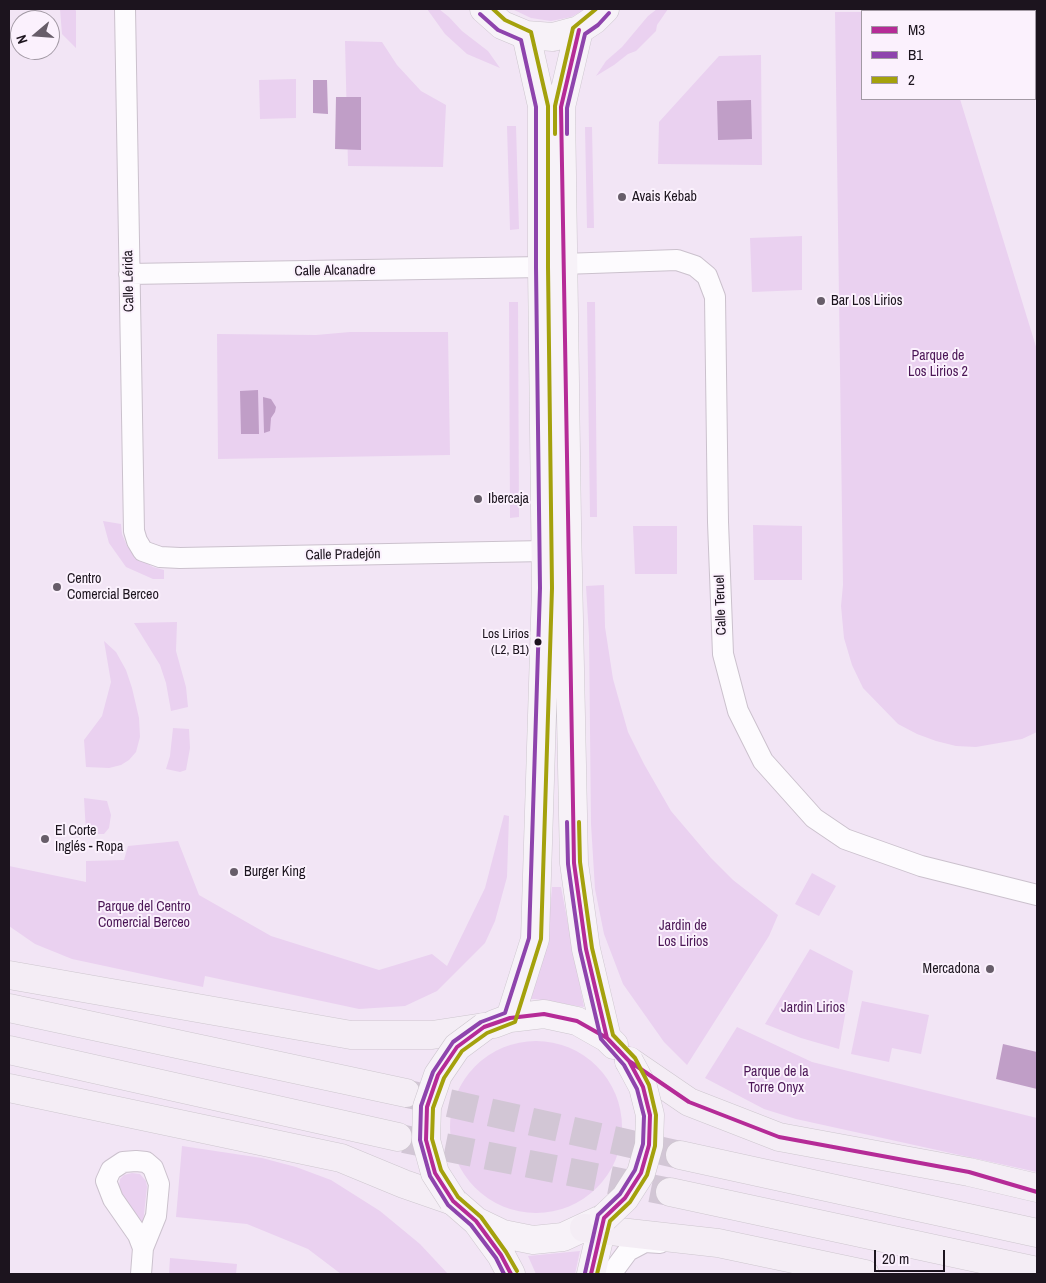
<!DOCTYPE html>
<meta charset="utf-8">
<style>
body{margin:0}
#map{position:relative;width:1046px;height:1283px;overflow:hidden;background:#f2e5f5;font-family:"Archivo Narrow",sans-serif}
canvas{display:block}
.frame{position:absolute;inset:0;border:10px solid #1c141e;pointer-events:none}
.legend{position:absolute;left:861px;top:10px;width:175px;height:90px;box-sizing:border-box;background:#fbf1fd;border:1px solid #a299a4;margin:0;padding:6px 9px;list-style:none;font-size:15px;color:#1c141e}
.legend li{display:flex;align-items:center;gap:10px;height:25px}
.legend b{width:25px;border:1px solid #a299a4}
.north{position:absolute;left:10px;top:10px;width:50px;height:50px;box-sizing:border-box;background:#fbf1fd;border:1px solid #a299a4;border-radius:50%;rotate:252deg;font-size:14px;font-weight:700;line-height:20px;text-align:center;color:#1c141e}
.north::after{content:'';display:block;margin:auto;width:18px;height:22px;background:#675d69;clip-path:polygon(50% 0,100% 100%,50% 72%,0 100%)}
.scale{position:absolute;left:874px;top:1250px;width:71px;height:22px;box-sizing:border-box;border:2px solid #1c141e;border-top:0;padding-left:6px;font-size:15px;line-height:18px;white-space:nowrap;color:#1c141e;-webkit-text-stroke:4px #fbf1fd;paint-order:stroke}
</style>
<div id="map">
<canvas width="1046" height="1283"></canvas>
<div class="frame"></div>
<ul class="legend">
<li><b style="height:6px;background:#b52b97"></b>M3</li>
<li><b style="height:6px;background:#8e44ad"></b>B1</li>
<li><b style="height:6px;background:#a4a10c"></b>2</li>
</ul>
<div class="north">N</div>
<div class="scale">20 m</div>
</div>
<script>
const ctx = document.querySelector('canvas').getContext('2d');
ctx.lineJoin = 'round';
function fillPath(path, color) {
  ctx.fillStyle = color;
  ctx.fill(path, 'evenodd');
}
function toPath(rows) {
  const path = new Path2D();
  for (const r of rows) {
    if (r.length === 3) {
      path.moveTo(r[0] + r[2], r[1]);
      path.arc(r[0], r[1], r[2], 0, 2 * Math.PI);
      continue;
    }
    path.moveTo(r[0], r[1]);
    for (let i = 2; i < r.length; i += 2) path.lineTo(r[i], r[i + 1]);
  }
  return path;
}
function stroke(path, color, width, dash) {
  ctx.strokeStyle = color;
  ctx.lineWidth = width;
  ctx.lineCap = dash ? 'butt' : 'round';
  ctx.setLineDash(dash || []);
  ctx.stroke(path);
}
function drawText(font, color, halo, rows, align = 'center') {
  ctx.font = font + ' "Archivo Narrow",sans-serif';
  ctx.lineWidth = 4;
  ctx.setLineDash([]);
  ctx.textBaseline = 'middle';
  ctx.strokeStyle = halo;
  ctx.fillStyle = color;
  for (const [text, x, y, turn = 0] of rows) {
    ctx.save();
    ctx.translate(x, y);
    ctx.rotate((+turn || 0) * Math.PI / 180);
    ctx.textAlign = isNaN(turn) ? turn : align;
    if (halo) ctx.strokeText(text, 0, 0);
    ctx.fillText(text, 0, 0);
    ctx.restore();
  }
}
const green = toPath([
 [60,9,75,9,76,11,76,48,62,34],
 [427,9,439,9,449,17,462,31,488,51,500,68,467,54,445,34],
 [512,9,586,9,571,17,551,21,531,18],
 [657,9,668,9,657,25,656,31,636,51,628,54,614,65,596,76,606,61,622,47,648,16],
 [835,12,862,12,862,99,960,99,1037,350,1037,732,1022,739,976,747,956,746,936,741,917,734,898,724,863,688,852,665,844,638,841,606,843,585],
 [345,41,382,42,397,65,421,91,446,105,443,167,348,166],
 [761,55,762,165,658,164,659,122,719,56],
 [296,79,296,118,260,119,259,80],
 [507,126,516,126,519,229,510,230],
 [585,127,592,127,594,228,587,228],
 [802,236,802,290,752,292,750,238],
 [509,302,518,302,519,517,510,518],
 [587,302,595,302,597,517,590,517],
 [350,332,448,332,450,455,218,459,217,334,316,335],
 [103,521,121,524,122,534,127,546,136,557,153,567,164,570,164,579,153,579,126,567,109,543],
 [753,525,802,526,802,580,754,580],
 [633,526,677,526,677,574,635,574],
 [604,585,605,627,613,679,628,732,644,764,671,811,711,858,733,880,778,915,769,936,687,1065,664,1042,623,984,604,934,595,889,591,824,589,636,586,586],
 [177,622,176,651,186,687,188,707,171,711,166,683,160,665,134,623],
 [104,641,116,652,126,670,132,688,139,718,140,737,136,752,129,760,121,765,109,768,86,767,84,740,102,716,111,682],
 [173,728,189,729,190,748,186,770,180,772,166,769,170,756],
 [84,798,107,801,111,815,109,828,104,834,93,834,86,832],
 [504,815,509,816,507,877,495,921,485,943,437,991,405,1006,359,1009,205,976,203,987,72,959,35,944,9,926,9,866,86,882,86,861,124,860,128,846,178,841,199,895,271,936,379,970,432,954,447,966,485,888],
 [812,873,836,886,819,916,795,904],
 [552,887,561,887,584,1007,535,999,531,999,548,935],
 [810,949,853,971,839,1049,801,1038,765,1024],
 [862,1001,929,1015,921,1054,892,1048,889,1062,851,1054],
 [737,1027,812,1062,1037,1118,1037,1172,796,1119,764,1109,705,1078],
 [536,1127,86],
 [182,1146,262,1158,296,1167,331,1180,380,1211,420,1244,448,1274,341,1274,308,1249,247,1224,176,1217],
 [132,1173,140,1174,146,1181,147,1187,143,1223,122,1196,119,1186,120,1179,124,1175],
 [580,1251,575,1274,536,1274,528,1256],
 [170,1258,237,1264,236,1274,169,1274]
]);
const water = toPath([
 [313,80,327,80,328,114,313,113],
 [336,97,361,97,361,150,335,149],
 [751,100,752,139,718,140,717,101],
 [258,390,259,434,241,434,240,391],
 [263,397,271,399,276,407,275,412,271,418,270,431,264,433],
 [1003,1044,1037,1052,1037,1089,996,1079]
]);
const highwayTunnel = toPath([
 [408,1094,680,1155],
 [404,1139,670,1192]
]);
const street = toPath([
 [125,9,134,531,137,541,143,551,160,557,180,558,545,551],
 [563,264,677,260,695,266,707,276,715,297,718,522,723,654,738,711,763,761,814,818,845,839,921,866,1037,895],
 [129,274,542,267],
 [141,1274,143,1248,156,1216,159,1184,153,1168,146,1162,136,1161,123,1162,111,1170,106,1181,113,1199,138,1235,143,1248],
 [611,1274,628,1251,645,1242,660,1243]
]);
const secondary = toPath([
 [1013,9,1019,11]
]);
const primary = toPath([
 [484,9,502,25,526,35,553,37,579,30,594,20,605,9],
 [579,30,561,107,567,523,574,863,586,949,607,1038],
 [510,1018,535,939,546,588,542,267,542,106,526,35],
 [494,1024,510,1018,544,1014,577,1021,607,1038,614,1045],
 [453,1201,476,1221,503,1234,533,1240,563,1237,604,1218],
 [477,1222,501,1255,511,1274],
 [591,1274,604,1218]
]);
const highway = toPath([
 [9,975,351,1035,432,1035,484,1027],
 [9,1008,406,1093],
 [9,1050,398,1137],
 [629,1061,689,1102,779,1137,969,1172,1037,1188],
 [9,1088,341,1158,404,1184,453,1201],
 [680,1155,1037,1233],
 [670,1192,1037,1271],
 [584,1228,718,1243,865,1274]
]);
const primaryBridge = toPath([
 [453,1201,435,1173,426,1140,427,1107,438,1075,457,1047,484,1027],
 [604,1218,625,1198,641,1173,649,1145,650,1115,643,1087,629,1061]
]);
const bus1 = toPath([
 [579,30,561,107,574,863,586,949,607,1038],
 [604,1218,625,1198,641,1173,649,1145,650,1115,643,1087,629,1061,617,1048],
 [511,1274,501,1255,476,1221,453,1201,435,1173,426,1140,427,1107,438,1075,457,1047,484,1027,510,1018,544,1014,577,1021,607,1038,629,1061,689,1102,779,1137,969,1172,1037,1192],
 [591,1274,604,1218]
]);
const bus2 = toPath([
 [480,14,498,30,521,40,536,107,536,267,540,588,529,938,505,1013,481,1022,453,1042,433,1072,421,1106,420,1140,430,1176,448,1205,471,1225,496,1258,504,1274],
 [567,134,567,108,585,34,598,25,609,13],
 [567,822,568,864,580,950,601,1039,624,1065,637,1089,644,1116,643,1144,635,1170,620,1194,598,1215,585,1273]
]);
const bus3 = toPath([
 [493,9,505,20,531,32,548,106,548,267,552,588,541,939,515,1022,487,1033,462,1051,444,1078,433,1108,432,1139,441,1170,458,1197,481,1217,506,1252,517,1271],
 [555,134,555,106,573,28,596,9],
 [579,822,580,862,592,948,613,1035,635,1058,649,1085,656,1115,655,1146,647,1175,630,1202,610,1221,597,1274]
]);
const markers = [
 [622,197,5,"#675d69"],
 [821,301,5,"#675d69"],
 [478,499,5,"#675d69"],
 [57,587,5,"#675d69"],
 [538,642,4.5,"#1c141e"],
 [45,839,5,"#675d69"],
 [234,872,5,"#675d69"],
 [990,969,5,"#675d69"]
];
const busNames = [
 ["Los Lirios",529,635],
 ["(L2, B1)",529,651]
];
const poiNames = [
 ["Avais Kebab",632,197],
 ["Bar Los Lirios",831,301],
 ["Ibercaja",488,499],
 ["Centro",67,579],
 ["Comercial Berceo",67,595],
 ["El Corte",55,831],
 ["Inglés - Ropa",55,847],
 ["Burger King",244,872],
 ["Mercadona",980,969,"right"]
];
const streetNames = [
 ["Calle Alcanadre",335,271,-1],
 ["Calle Lérida",129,281,-91],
 ["Calle Pradejón",343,555,-1],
 ["Calle Teruel",721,605,-92]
];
const parkNames = [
 ["Parque de",938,356],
 ["Los Lirios 2",938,372],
 ["Parque del Centro",144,907],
 ["Comercial Berceo",144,923],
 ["Jardin de",683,926],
 ["Los Lirios",683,942],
 ["Jardin Lirios",813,1008],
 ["Parque de la",776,1072],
 ["Torre Onyx",776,1088]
];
fillPath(green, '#ead1f0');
fillPath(water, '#c09ec7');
stroke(highwayTunnel, '#d2c6d5', 28, [28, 14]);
stroke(street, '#cbc1cd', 22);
stroke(secondary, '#cbc1cd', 29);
stroke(primary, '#cdc6ce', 29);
stroke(highway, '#cdc6ce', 29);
stroke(street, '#fdfbfe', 20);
stroke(secondary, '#faf7fb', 28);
stroke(primary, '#f7f2f8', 28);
stroke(highway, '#f4edf5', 28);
stroke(primaryBridge, '#cdc6ce', 29, []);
stroke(primaryBridge, '#f7f2f8', 28);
stroke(bus1, '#b52b97', 4);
stroke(bus2, '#8e44ad', 4);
stroke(bus3, '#a4a10c', 4);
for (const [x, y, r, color] of markers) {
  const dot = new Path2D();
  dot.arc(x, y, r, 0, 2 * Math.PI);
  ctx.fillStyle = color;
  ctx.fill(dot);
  stroke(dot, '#fbf1fd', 2);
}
drawText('13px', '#1c141e', '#fbf1fd', busNames, 'right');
drawText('14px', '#1c141e', '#fbf1fd', poiNames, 'left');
drawText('14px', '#1c141e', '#fbf1fd', streetNames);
drawText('14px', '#4b1656', '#fbf1fd', parkNames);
</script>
